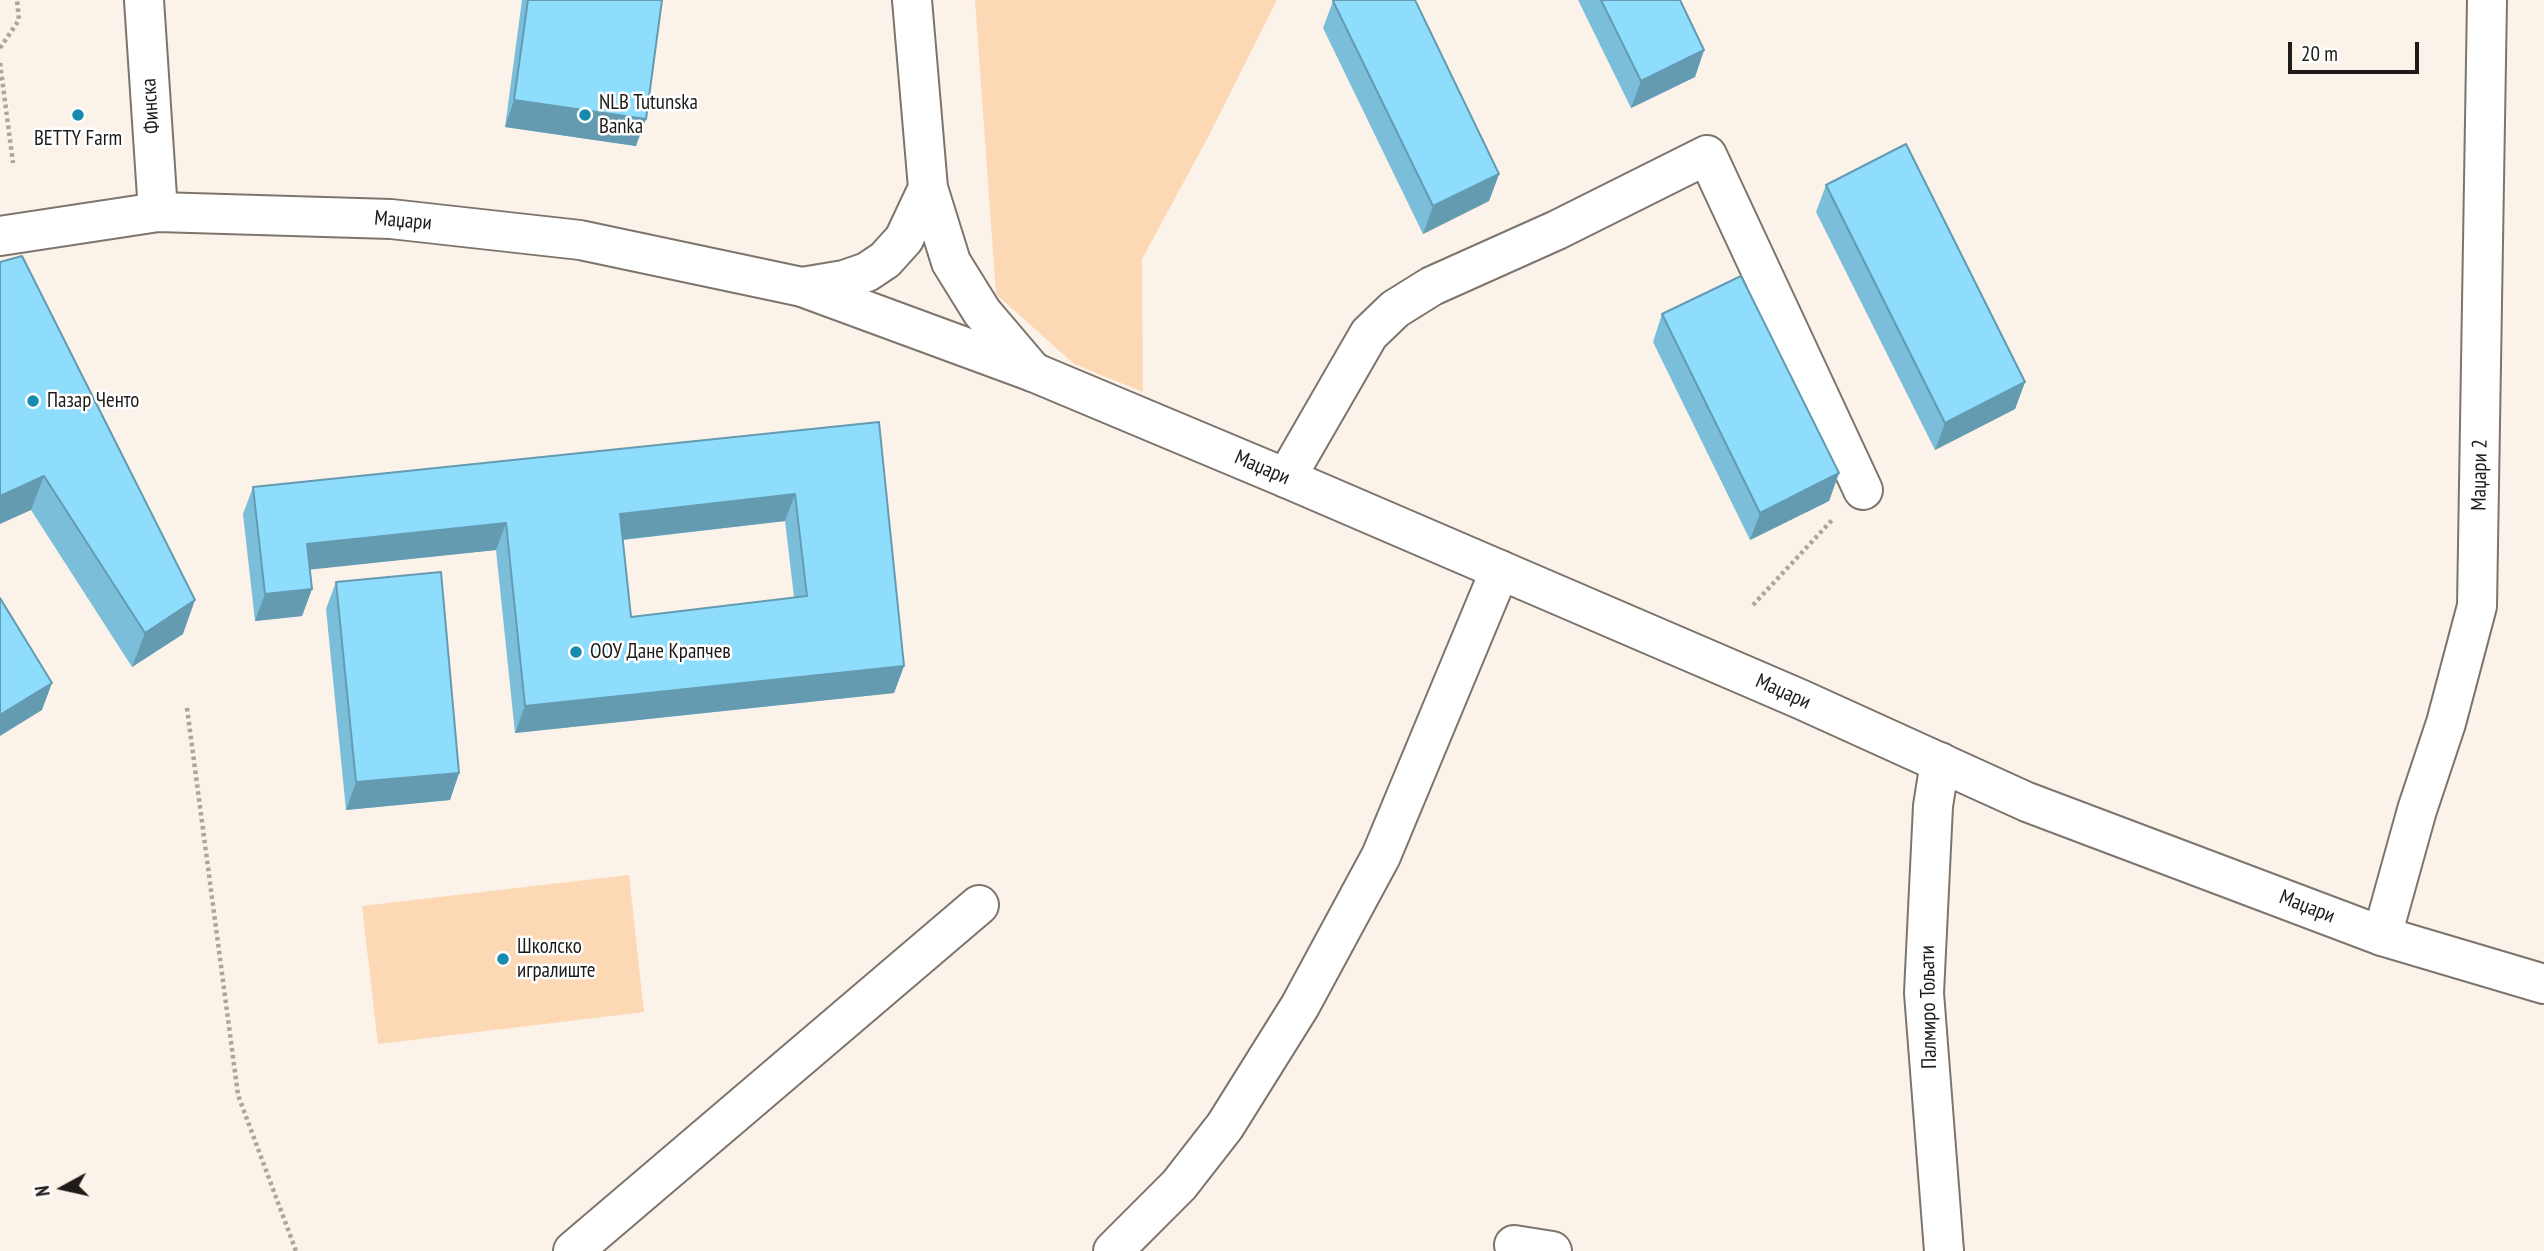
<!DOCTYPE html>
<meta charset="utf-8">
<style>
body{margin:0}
#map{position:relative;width:2544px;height:1251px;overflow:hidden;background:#fbf2e9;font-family:"PT Sans Narrow",sans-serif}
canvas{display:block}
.north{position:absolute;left:28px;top:1153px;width:70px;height:70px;-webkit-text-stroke:5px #fff;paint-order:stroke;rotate:262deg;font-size:19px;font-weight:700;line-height:28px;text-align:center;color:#1f1b18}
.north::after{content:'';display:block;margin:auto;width:24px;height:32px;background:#1f1b18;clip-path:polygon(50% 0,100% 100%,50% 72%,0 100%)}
.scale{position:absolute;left:2288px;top:42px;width:131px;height:32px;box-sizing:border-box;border:4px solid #1f1b18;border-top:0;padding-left:9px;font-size:21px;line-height:24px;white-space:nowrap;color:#1f1b18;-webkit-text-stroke:5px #fff;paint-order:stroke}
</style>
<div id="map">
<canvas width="2544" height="1251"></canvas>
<div class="north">N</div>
<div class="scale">20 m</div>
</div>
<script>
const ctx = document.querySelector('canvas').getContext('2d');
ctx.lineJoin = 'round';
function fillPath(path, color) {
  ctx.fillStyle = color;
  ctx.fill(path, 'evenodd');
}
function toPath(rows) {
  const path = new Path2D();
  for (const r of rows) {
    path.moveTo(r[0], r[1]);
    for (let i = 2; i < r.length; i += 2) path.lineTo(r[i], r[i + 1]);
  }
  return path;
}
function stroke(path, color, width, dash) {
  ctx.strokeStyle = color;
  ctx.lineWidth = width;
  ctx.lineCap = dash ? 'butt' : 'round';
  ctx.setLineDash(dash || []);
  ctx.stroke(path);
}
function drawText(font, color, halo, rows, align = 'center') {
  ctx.font = font + ' "PT Sans Narrow",sans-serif';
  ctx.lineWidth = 5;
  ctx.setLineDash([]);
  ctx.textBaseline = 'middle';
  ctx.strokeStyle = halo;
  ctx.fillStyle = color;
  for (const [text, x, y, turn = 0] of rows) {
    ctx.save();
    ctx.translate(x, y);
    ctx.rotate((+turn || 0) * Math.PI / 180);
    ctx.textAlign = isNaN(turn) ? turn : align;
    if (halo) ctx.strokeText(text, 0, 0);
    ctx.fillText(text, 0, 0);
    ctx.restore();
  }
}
const green = toPath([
 [975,0,1277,0,1207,139,1142,259,1143,392,1074,364,996,294],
 [629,875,644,1012,378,1044,362,906]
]);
const path = toPath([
 [0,48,19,20,17,0],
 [0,63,13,163],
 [1753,605,1833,519],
 [187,708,238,1095,296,1251]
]);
const minor = toPath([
 [144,0,158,212],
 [912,0,928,188,951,262,982,312,1033,372],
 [802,287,844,280,867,272,885,260,904,239,928,188],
 [1286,478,1369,334,1395,309,1432,286,1557,230,1707,155,1863,490],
 [1940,762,1933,806,1924,993,1944,1251],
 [2382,936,2417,810,2446,723,2477,606,2487,0],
 [1514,1245,1552,1251],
 [573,1251,979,905],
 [1113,1251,1179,1185,1225,1126,1300,1006,1381,856,1500,570]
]);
const tertiary = toPath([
 [0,236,158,212,391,219,580,240,802,287,1033,372,1286,478,1800,699,2027,802,2382,936,2544,984]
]);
const wall = toPath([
 [522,0,662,0,636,146,505,127],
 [1578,0,1680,0,1704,50,1695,77,1631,108],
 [1333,1,1499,174,1489,201,1423,234,1323,28],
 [1826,185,2025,382,2015,409,1935,450,1816,212],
 [0,262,183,634,132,667,31,510],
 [1662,314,1839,473,1829,501,1750,540,1653,342],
 [879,422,904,666,894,693,515,733,496,550,310,569,312,589,302,616,255,621,243,514,253,487],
 [785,521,794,597,631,617,623,540],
 [336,582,459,773,450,800,346,810,326,609]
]);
const shadedWall = toPath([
 [1704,50,1695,77,1631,108,1641,81],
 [514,100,646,119,636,146,505,127],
 [1499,174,1489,201,1423,234,1433,206],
 [2025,382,2015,409,1935,450,1945,423],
 [1839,473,1829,501,1750,540,1760,513],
 [44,476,31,510,0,524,0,496],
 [795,494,785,521,610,541,620,514],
 [506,523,496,550,297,571,307,544],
 [312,589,302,616,255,621,265,594],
 [195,600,183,634,132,667,145,633],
 [904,666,894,693,515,733,525,706],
 [52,683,42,710,0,736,0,715],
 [459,773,450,800,346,810,356,782]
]);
const building = toPath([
 [528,0,662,0,646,119,514,100,528,0],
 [1334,0,1415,0,1499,174,1433,206,1333,1,1334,0],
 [1601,0,1680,0,1704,50,1641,81,1601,0],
 [1906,144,2025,382,1945,423,1826,185,1906,144],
 [22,256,195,600,145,633,44,476,0,496,0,262,22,256],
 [1741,276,1839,473,1760,513,1662,314,1741,276],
 [879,422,904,666,525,706,506,523,307,544,312,589,265,594,253,487,879,422],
 [795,494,807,596,631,617,620,514,795,494],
 [441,572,459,773,356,782,336,582,441,572],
 [0,598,52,683,0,715,0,598]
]);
const markers = [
 [78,115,7,"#168baf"],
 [585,115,7,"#168baf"],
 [33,401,7,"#168baf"],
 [576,652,7,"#168baf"],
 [503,959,7,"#168baf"]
];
const poiNames = [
 ["NLB Tutunska",599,103],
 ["Banka",599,127],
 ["BETTY Farm",78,139,"center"],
 ["Пазар Ченто",47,401],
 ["ООУ Дане Крапчев",590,652],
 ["Школско",517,947],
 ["игралиште",517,971]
];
const streetNames = [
 ["Финска",151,106,-94],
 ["Маџари",403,221,5],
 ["Маџари",1262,468,23],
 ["Маџари 2",2480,475,-89],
 ["Маџари",1783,692,24],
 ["Маџари",2307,907,21],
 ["Палмиро Тољати",1929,1007,-91]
];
fillPath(green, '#fdd8b4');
stroke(minor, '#7d756d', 42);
stroke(tertiary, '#7d756d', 42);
stroke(path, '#aca59e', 4.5, [3.5, 3.5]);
stroke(minor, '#fff', 38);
stroke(tertiary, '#fff', 38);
fillPath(wall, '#7bbeda');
fillPath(shadedWall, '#649bb1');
fillPath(building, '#8fddfd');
stroke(building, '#649bb1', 2);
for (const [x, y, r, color] of markers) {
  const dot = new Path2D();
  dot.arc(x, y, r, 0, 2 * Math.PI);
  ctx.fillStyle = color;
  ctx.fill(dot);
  stroke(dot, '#fff', 2.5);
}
drawText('21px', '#1f1b18', '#fff', poiNames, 'left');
drawText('21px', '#1f1b18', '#fff', streetNames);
</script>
